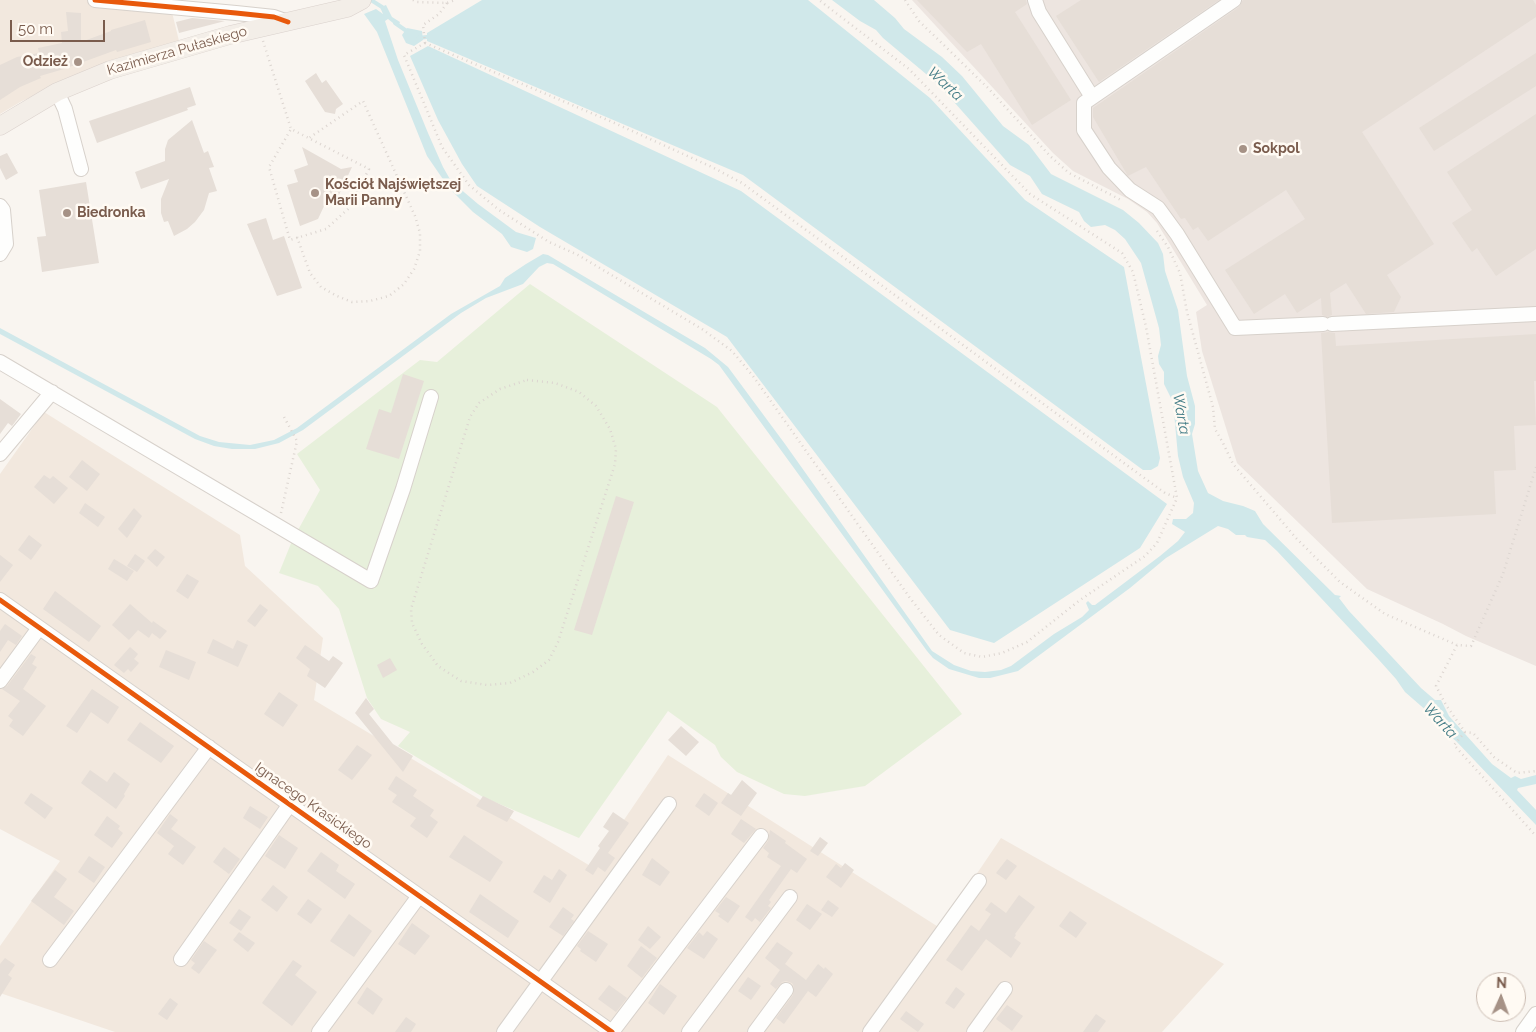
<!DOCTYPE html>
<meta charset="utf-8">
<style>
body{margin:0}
#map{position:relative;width:1536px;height:1032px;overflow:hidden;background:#f9f5f0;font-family:Raleway,sans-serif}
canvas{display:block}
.north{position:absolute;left:1476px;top:972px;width:50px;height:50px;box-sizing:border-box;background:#fffaf3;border:1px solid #cabbb1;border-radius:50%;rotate:2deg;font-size:14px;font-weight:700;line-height:20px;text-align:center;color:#7a5c4d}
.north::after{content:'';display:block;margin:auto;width:18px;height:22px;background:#a69286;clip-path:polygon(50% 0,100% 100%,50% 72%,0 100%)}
.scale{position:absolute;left:10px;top:20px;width:95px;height:22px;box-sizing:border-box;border:2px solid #7a5c4d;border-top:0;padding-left:6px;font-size:15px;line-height:18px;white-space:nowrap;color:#7a5c4d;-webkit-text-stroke:4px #fffaf3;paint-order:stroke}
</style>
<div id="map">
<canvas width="1536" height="1032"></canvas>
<div class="north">N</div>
<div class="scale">50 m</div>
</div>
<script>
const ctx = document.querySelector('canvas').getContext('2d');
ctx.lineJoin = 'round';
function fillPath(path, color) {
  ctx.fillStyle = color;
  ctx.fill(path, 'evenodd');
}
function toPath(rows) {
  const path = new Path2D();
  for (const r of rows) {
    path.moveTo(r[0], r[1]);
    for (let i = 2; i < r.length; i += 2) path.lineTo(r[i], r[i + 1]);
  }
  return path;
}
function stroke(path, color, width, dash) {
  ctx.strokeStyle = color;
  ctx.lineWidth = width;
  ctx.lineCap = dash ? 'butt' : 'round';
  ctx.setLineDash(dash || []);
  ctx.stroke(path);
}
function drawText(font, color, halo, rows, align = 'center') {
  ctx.font = font + ' Raleway,sans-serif';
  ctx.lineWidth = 5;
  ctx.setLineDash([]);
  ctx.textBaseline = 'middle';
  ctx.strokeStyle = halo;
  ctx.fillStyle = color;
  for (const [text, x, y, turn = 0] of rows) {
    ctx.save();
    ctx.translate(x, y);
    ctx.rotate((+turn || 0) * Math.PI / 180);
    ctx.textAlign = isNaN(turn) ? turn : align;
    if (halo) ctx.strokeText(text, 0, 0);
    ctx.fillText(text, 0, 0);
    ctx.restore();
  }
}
const residential = toPath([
 [0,0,169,0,179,41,50,89,22,101,0,114],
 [44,412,240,535,245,566,323,638,314,700,592,867,668,755,940,928,1001,838,1224,964,1162,1032,115,1032,0,993,0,946,60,861,0,829,0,474]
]);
const industrial = toPath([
 [912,0,1536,0,1536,666,1466,636,1443,624,1367,589,1237,463,1202,351,1196,312,1207,305,1157,223,1147,212,1128,199,1073,171,1053,153]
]);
const green = toPath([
 [530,284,717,407,962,714,865,786,805,796,784,794,737,772,721,757,715,745,668,711,579,838,483,797,398,746,410,732,381,719,367,698,339,609,318,586,279,573,292,541,320,490,297,454,420,360,437,362]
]);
const water = toPath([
 [482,0,808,0,930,98,1025,200,1124,267,1160,458,1158,466,1151,470,1143,470,743,175,427,41,427,33],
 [832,0,874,0,895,18,904,29,942,57,962,76,1003,126,1029,145,1051,174,1123,210,1139,223,1158,243,1163,254,1165,271,1178,310,1187,376,1195,406,1195,424,1192,434,1198,471,1208,493,1223,501,1243,506,1255,511,1263,524,1335,595,1341,596,1339,598,1349,611,1421,688,1435,700,1441,700,1449,716,1492,764,1511,778,1515,776,1521,779,1536,775,1536,784,1518,788,1517,790,1536,810,1536,825,1456,741,1441,729,1428,712,1405,692,1396,679,1379,660,1277,551,1265,540,1247,537,1245,535,1236,535,1228,529,1218,526,1166,558,1130,588,1018,671,990,678,979,678,949,669,933,658,927,651,719,365,711,359,553,264,547,263,539,267,523,284,486,298,461,313,303,430,279,443,255,449,232,449,214,446,195,439,0,334,0,328,200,436,219,442,250,445,274,440,297,428,451,314,500,286,505,278,526,264,543,254,548,255,705,348,728,367,785,444,932,651,954,665,971,671,985,672,1001,670,1011,666,1054,634,1082,617,1089,610,1086,603,1088,601,1092,605,1095,605,1160,556,1178,541,1185,532,1172,524,1173,519,1186,519,1193,513,1194,503,1183,477,1178,456,1173,402,1164,384,1164,372,1159,364,1158,356,1161,345,1159,328,1141,263,1125,239,1115,230,1105,225,1091,227,1084,221,1079,212,1042,194,1030,176,1010,165,938,84,883,38,876,30,860,21],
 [386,5,392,17,400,22,398,27,388,19,385,21,398,60,428,133,443,167,451,181,478,204,516,232,536,238,533,249,527,252,511,247,502,234,473,212,449,188,427,156,377,32,364,14,376,9,383,14,381,7],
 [407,28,422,31,423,40,414,46,406,43,402,35],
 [428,46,741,191,1167,504,1140,548,994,643,950,630,727,337,540,227,477,186,462,164,438,120,410,56]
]);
const stream = toPath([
 [371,0,382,7,384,11],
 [395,23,408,32],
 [418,38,427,37]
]);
const building = toPath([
 [917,0,1026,0,1027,4,1015,12,1071,100,1032,125,981,44,967,52],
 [1081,0,1219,0,1099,82,1056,16],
 [1243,0,1533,0,1536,5,1536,17,1362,132,1434,244,1387,275,1401,297,1394,312,1366,314,1346,283,1330,293,1332,315,1327,317,1322,315,1321,298,1297,313,1285,294,1254,314,1225,270,1305,219,1286,190,1208,241,1198,227,1193,230,1185,218,1181,219,1146,167,1128,176,1093,117,1093,108,1239,7],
 [66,12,81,13,81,42,111,31,111,30,145,20,151,42,117,52,116,50,64,69,40,76,41,78,20,87,0,100,0,65,17,57,39,53,38,48,62,43,61,32,68,31],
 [192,18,225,21,179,33,176,22],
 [1536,53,1536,86,1434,151,1419,128],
 [316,73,322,83,326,80,343,104,336,109,335,114,325,112,305,81],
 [190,87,196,105,187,108,188,110,97,143,89,121],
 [1536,114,1536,249,1496,276,1477,248,1472,252,1452,223,1472,210,1447,172],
 [192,120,204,153,208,151,214,167,209,168,217,191,209,193,204,210,195,222,187,229,174,236,168,221,164,222,161,213,161,199,169,179,141,189,135,172,165,161,165,149,168,140],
 [302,147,341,169,352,167,336,201,325,204,318,219,300,226,287,185,298,182,294,170,308,165],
 [7,153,18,173,6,180,0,168,0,156],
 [86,182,99,263,42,272,37,237,46,236,39,190],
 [266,218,273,240,284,236,302,288,277,296,247,224],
 [1328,332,1335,333,1336,346,1536,334,1536,381,1534,381,1536,425,1514,426,1516,470,1494,471,1496,514,1332,523,1321,333],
 [403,374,424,381,399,459,366,449,379,409,391,413],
 [0,399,21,414,12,426,8,423,0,434],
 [82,460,100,474,87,491,69,477],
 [44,475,50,479,53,476,68,488,54,504,34,487],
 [616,496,634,502,592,635,574,630],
 [85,503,105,517,98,527,79,513],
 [134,508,142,516,127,538,118,529],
 [29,535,42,545,31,560,18,550],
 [155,549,165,557,157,567,147,558],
 [135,554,145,561,137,572,127,566],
 [0,555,13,565,0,582],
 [114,559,134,571,127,581,108,569],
 [187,574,199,581,188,599,176,591],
 [55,591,101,626,89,642,43,609],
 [130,604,152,623,153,621,167,631,160,639,152,633,149,638,138,630,129,640,112,625],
 [260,604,268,610,255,627,247,621],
 [5,624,22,636,16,645,8,640,0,652,0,631],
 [213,639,233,649,237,640,248,645,238,667,207,653],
 [305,645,329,661,333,656,343,663,325,688,307,676,310,669,296,658],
 [130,647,138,654,134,659,139,663,131,672,128,669,124,673,114,665],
 [166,650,196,662,189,680,159,667],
 [31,654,36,657,32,664,37,667,23,689,46,706,23,736,9,726,13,720,8,716,20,701,2,689,7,686],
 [390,658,397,670,383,678,377,665],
 [92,689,119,707,108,724,91,712,77,733,66,726],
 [279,692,298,705,283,727,264,714],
 [366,698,374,709,369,714,393,744,413,756,403,772,355,713],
 [140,722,174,746,161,763,127,740],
 [681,726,699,742,686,756,668,740],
 [357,745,372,755,352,780,338,770],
 [90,770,107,782,114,772,130,784,124,794,125,796,116,809,81,783],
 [396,776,417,790,413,796,434,810,430,816,438,822,427,838,410,826,416,818,392,802,397,795,388,789],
 [742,780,757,793,741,816,721,803,728,793,731,795],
 [31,793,53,808,45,819,24,803],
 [704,793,718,803,709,816,695,806],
 [483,796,514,811,507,822,476,806],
 [250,806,268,817,260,829,243,818],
 [613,812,629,823,608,853,615,858,605,872,598,867,593,875,585,870,600,848,598,846,609,831,603,827],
 [170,814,178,820,171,829,196,847,183,865,168,854,174,846,157,833],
 [107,816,120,826,118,829,123,833,112,848,94,835],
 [741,819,756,829,744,843,731,834],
 [770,830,786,841,785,843,807,859,797,873,791,869,769,900,771,902,768,906,771,908,760,922,755,918,752,922,745,917,781,866,767,857,769,853,763,848,768,841],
 [279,835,298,848,285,869,265,856],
 [464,835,503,862,490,882,449,857],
 [820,837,828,843,818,856,810,851],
 [224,847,240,859,229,874,213,862],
 [321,852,339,865,336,871,355,884,345,899,307,871],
 [89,856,105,867,94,883,78,872],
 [652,858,670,872,660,886,642,875],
 [1007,859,1017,866,1006,880,996,873],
 [845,863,854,870,841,888,826,877,836,864,841,868],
 [559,869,567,875,550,903,533,892,544,875,552,880],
 [55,870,67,879,54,897,74,911,64,925,31,901],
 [273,885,288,897,277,912,261,900],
 [480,894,519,921,508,938,469,912],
 [1019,895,1035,907,1015,934,1016,935,1014,938,1021,943,1011,958,986,939,962,971,946,960,971,925,979,931,991,914,985,910,991,902,1006,913],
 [726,897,740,906,728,923,718,916,720,914,715,911],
 [308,899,322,909,311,924,297,914],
 [828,900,839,908,832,917,821,910],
 [807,904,822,914,810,930,796,920],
 [563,907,574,915,571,919,574,921,563,936,549,927],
 [239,909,251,917,241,931,229,923],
 [1070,911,1087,923,1076,938,1059,926],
 [349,914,372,931,354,957,330,941],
 [412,923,430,936,415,955,398,944],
 [648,926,661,937,650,949,638,940],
 [588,931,608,944,596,962,580,951,581,949,577,946],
 [707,931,718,939,704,959,687,948,699,932,703,936],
 [239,932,255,943,248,952,233,940],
 [204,941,217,950,199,974,191,968,195,963,191,960],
 [777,942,793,953,785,964,806,980,818,964,824,969,825,967,833,974,816,997,808,991,784,1024,776,1018,793,995,794,987,792,983,786,981,782,982,776,989,770,984,780,970,765,958],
 [641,946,657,958,642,978,627,966],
 [5,958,15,965,8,975,12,978,0,997,0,964],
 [293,960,302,966,295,975,317,992,292,1026,262,1003],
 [748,977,761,986,751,1000,738,991],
 [660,984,677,996,664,1015,648,1003],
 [609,985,627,998,616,1012,598,999],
 [367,987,383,999,373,1015,357,1003],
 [956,987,965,994,954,1009,945,1003],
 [170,998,178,1004,167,1020,158,1014],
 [1007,1005,1023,1016,1012,1031,996,1019],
 [906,1011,924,1024,918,1032,900,1019],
 [1096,1014,1106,1021,1098,1032,1083,1032],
 [406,1017,416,1024,411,1032,395,1032]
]);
const path = toPath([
 [413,0,416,2,447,3,455,0],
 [905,0,919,21,988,88,1050,156,1069,173,1121,200],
 [263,41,291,129,369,169,348,209,326,229,290,240,269,167,291,129],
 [425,43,404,55,442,147,469,185,499,210,549,242,578,255,702,329,732,351,753,376,910,598,939,635,964,653,982,657,1002,653,1027,642,1080,600,1145,556,1157,543,1177,498,1146,327,1133,272,1122,253,1030,194,909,69,819,0],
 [425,43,610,121,712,167,742,183,1143,477,1165,493,1177,498],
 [425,43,423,25,439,14,447,3],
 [1157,231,1168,247,1180,273,1187,312,1213,407,1215,429,1223,443,1233,464,1296,538,1340,582,1385,614,1457,645],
 [297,237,310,273,321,287,337,296,352,302,370,301,389,296,404,284,414,269,420,251,420,233,415,216,363,101,309,138],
 [527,380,555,383,579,392,596,406,610,429,616,449,615,464,558,642,549,660,533,672,510,683,487,685,461,681,438,666,422,644,412,623,411,609,470,417,479,403,500,389,527,380],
 [1536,467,1503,574,1471,646,1457,645,1436,686,1446,705,1465,732,1473,733,1494,757,1517,773,1536,771],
 [281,513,297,441,283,415],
 [1465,732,1454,745,1536,836]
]);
const minor = toPath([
 [95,0,236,13,274,17,288,22],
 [1035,0,1039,12,1092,97],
 [1234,0,1084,103,1084,130,1109,168,1130,190,1158,208,1177,234,1235,328,1323,324],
 [57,92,65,109,81,169],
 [0,206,3,210,6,244,0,254],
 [1332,324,1536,314],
 [0,362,371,581,403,489,431,397],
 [0,454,52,392],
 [0,600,612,1032],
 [0,681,39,628],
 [181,959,290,804],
 [50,960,209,747],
 [319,1032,419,896],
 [504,1032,669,804],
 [612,1032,761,836],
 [689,1032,790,897],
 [755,1032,786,990],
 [870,1032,979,881],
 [974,1032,1005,989],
 [1523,1032,1536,1014]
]);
const major = toPath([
 [0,126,57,92,110,70,230,35,347,8,362,0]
]);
const cycleway = toPath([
 [95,0,236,13,274,17,288,22],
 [0,600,612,1032]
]);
const markers = [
 [78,62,5,"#a69286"],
 [1243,149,5,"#a69286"],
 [315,193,5,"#a69286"],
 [67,213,5,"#a69286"]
];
const streetNames = [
 ["Kazimierza Pułaskiego",177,51,-16],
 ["Ignacego Krasickiego",313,806,35]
];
const poiNames = [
 ["Odzież",68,62,"right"],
 ["Sokpol",1253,149],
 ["Kościół Najświętszej",325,185],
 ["Marii Panny",325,201],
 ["Biedronka",77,213]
];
const waterNames = [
 ["Warta",945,84,43],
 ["Warta",1181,414,80],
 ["Warta",1440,721,47]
];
fillPath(residential, '#f2e8de');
fillPath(industrial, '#ede5e0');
fillPath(green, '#e7f0db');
fillPath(water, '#d0e8ea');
stroke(stream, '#d0e8ea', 4);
fillPath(building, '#e6ded7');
stroke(minor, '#d7d1cb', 16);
stroke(major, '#dad1cc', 19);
stroke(path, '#dcd5d0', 2.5, [1, 4]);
stroke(minor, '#fefefd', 14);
stroke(major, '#f3eee8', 18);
stroke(cycleway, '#e8590c', 5);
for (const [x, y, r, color] of markers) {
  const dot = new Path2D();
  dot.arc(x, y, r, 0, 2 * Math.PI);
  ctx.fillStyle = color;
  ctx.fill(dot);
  stroke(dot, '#fffaf3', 2);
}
drawText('14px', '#7a5c4d', '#fffaf3', streetNames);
drawText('bold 14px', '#7a5c4d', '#fffaf3', poiNames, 'left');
drawText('italic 15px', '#437c86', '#fffaf3', waterNames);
</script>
